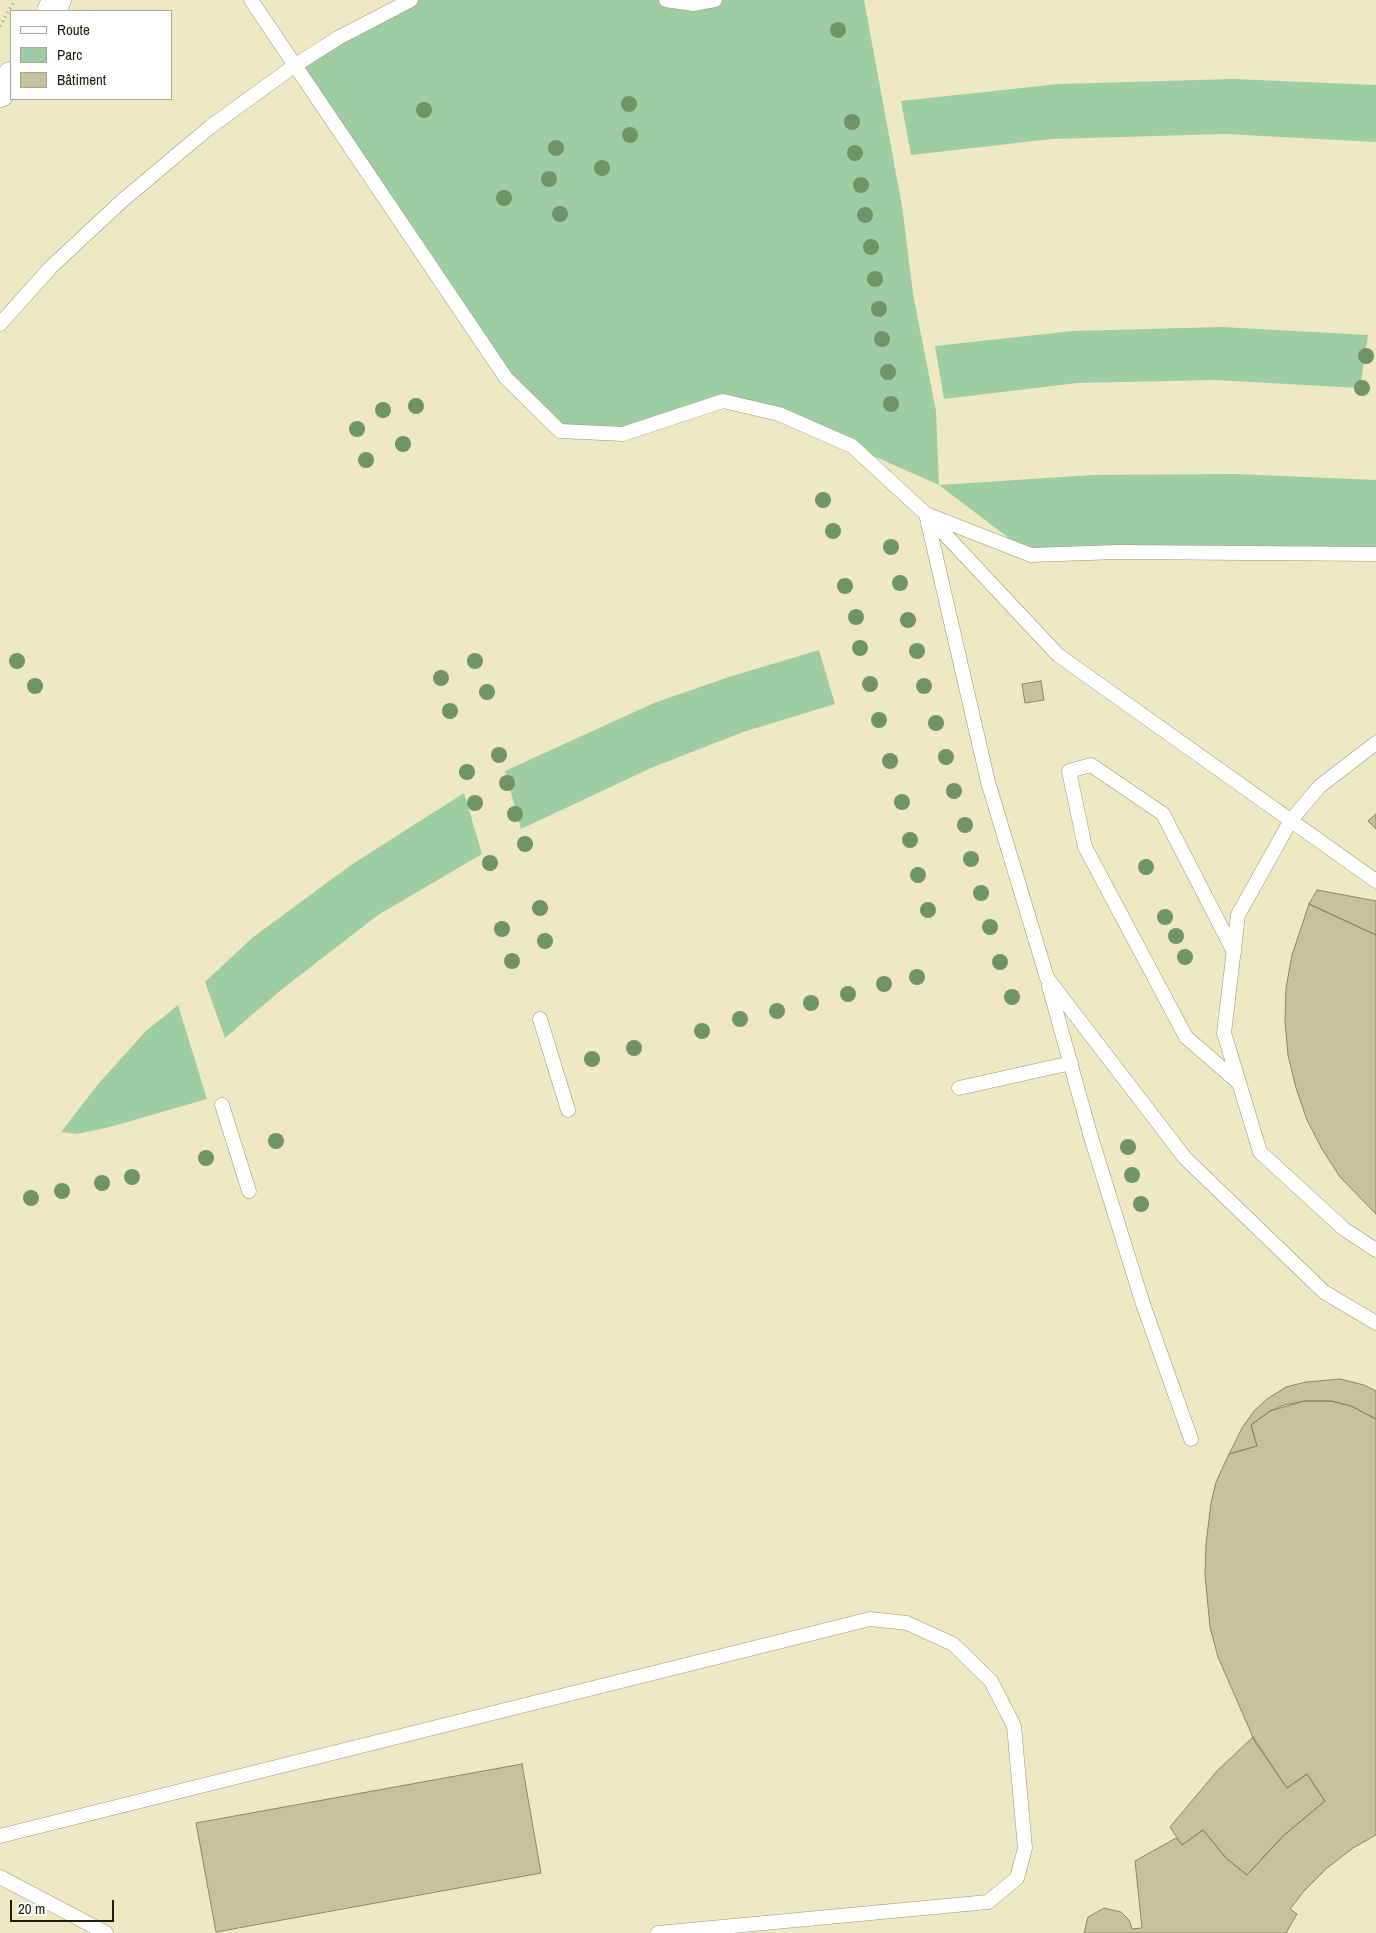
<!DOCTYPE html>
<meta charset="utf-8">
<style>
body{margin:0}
#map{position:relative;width:1376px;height:1933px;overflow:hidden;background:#eee8c4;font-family:"Archivo Narrow",sans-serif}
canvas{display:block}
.legend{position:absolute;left:10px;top:10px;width:162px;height:90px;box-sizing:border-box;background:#fff;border:1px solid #a5a49f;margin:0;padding:6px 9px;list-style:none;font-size:15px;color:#1e1c0f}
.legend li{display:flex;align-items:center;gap:10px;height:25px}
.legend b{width:25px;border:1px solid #a5a49f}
.scale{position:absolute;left:10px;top:1900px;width:104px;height:22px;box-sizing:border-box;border:2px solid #1e1c0f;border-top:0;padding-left:6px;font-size:15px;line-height:18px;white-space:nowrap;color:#1e1c0f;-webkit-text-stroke:4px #fff;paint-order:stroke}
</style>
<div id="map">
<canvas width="1376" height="1933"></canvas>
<ul class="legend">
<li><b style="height:6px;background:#fff"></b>Route</li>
<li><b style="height:14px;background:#9ecda3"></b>Parc</li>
<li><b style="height:14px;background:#c7c19e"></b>Bâtiment</li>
</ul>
<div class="scale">20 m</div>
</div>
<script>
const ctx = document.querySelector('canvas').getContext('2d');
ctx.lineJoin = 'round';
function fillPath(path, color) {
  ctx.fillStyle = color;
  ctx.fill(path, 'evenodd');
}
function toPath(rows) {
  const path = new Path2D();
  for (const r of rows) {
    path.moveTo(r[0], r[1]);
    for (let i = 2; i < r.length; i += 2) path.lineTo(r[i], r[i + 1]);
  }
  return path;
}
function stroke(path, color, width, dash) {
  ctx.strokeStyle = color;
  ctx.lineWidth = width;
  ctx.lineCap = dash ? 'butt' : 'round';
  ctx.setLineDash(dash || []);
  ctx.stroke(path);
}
const green = toPath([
 [411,0,864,0,902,206,913,294,936,411,939,485,1093,475,1235,474,1376,480,1376,554,1031,555,939,485,779,414,723,401,623,434,560,431,506,378,294,66],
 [1233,79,1376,85,1376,142,1225,134,1052,139,911,155,901,101,1059,84],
 [1222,327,1368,335,1360,388,1214,380,1077,383,944,399,935,346,1073,331],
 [819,650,835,704,743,732,651,768,521,829,505,771,654,703,729,677],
 [464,793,482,854,378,915,281,990,225,1038,205,982,252,938,351,865],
 [178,1005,207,1099,110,1127,77,1134,61,1132,99,1083,146,1031]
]);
const building = toPath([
 [1041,681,1044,700,1025,703,1022,684,1041,681],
 [1376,814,1376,829,1368,821,1376,814],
 [1317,890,1376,901,1376,935,1309,904,1317,890],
 [1309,904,1376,935,1376,1214,1340,1177,1322,1149,1307,1120,1296,1088,1288,1055,1285,1022,1286,988,1292,955,1309,904],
 [1340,1379,1364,1385,1376,1391,1376,1419,1351,1406,1331,1401,1305,1401,1284,1405,1270,1411,1251,1425,1257,1446,1229,1454,1242,1428,1254,1411,1267,1399,1286,1387,1306,1382,1340,1379],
 [1305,1401,1331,1401,1351,1406,1376,1419,1376,1835,1353,1848,1327,1868,1304,1891,1290,1909,1297,1914,1286,1933,1084,1933,1088,1917,1104,1908,1121,1912,1129,1920,1132,1929,1142,1928,1135,1861,1176,1838,1182,1845,1203,1830,1226,1858,1247,1875,1283,1836,1325,1801,1307,1774,1287,1788,1255,1742,1218,1657,1210,1627,1205,1575,1206,1544,1211,1503,1216,1482,1229,1454,1257,1446,1251,1425,1270,1411,1305,1401],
 [1253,1737,1287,1788,1307,1774,1325,1801,1283,1836,1247,1875,1226,1858,1203,1830,1182,1845,1170,1827,1217,1771,1253,1737],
 [522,1764,541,1873,216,1932,196,1823,522,1764]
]);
const path = toPath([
 [0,26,15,0]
]);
const service = toPath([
 [251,0,506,378,560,431,623,434,723,401,779,414,852,446,926,514,1058,655,1376,881],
 [666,0,693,4,715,0],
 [0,324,51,267,123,200,210,127,294,66,338,38,411,0],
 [1376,554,1118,552,1031,555,926,514,988,782,1047,978,1185,1158,1324,1292,1376,1323],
 [1376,743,1320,786,1291,820,1238,915,1224,1033,1260,1152,1344,1229,1376,1250],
 [1234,952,1163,814,1091,765,1069,771,1085,847,1186,1037,1239,1083],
 [1049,986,1090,1134,1143,1304,1191,1439],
 [540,1019,568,1110],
 [959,1088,1071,1063],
 [222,1105,249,1191],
 [0,1836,870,1619,907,1623,953,1644,991,1681,1014,1726,1025,1848,1017,1878,988,1902,658,1933],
 [0,1877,106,1933]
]);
const minor = toPath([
 [51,11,57,0],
 [0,93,11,76]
]);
const trees = [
 [838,30],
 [629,104],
 [424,110],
 [852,122],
 [630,135],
 [556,148],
 [855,153],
 [602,168],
 [549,179],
 [861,185],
 [504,198],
 [560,214],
 [865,215],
 [871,247],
 [875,279],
 [879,309],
 [882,339],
 [1366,356],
 [888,372],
 [1362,388],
 [891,404],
 [416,406],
 [383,410],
 [357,429],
 [403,444],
 [366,460],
 [823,500],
 [833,531],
 [891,547],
 [900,583],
 [845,586],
 [856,617],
 [908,620],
 [860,648],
 [917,651],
 [17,661],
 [475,661],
 [441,678],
 [870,684],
 [35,686],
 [924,686],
 [487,692],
 [450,711],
 [879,720],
 [936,723],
 [499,755],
 [946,757],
 [890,761],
 [467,772],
 [507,783],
 [954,791],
 [902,802],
 [475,803],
 [515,814],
 [965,825],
 [910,840],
 [525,844],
 [971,859],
 [490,863],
 [1146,867],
 [918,875],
 [981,893],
 [540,908],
 [928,910],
 [1165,917],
 [990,927],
 [502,929],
 [1176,936],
 [545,941],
 [1185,957],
 [512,961],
 [1000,962],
 [917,977],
 [884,984],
 [848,994],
 [1012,997],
 [811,1003],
 [777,1011],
 [740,1019],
 [702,1031],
 [634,1048],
 [592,1059],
 [276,1141],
 [1128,1147],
 [206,1158],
 [1132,1175],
 [132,1177],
 [102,1183],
 [62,1191],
 [31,1198],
 [1141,1204]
];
fillPath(green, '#9ecda3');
fillPath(building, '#c7c19e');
stroke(building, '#8c8665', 1);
stroke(service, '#9b9573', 15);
stroke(minor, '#9b9573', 29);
stroke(path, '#9d997e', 3, [1, 4]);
stroke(service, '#fff', 14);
stroke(minor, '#fff', 28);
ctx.fillStyle = '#719368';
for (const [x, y] of trees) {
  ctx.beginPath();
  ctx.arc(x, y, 8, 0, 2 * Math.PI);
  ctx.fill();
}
</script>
